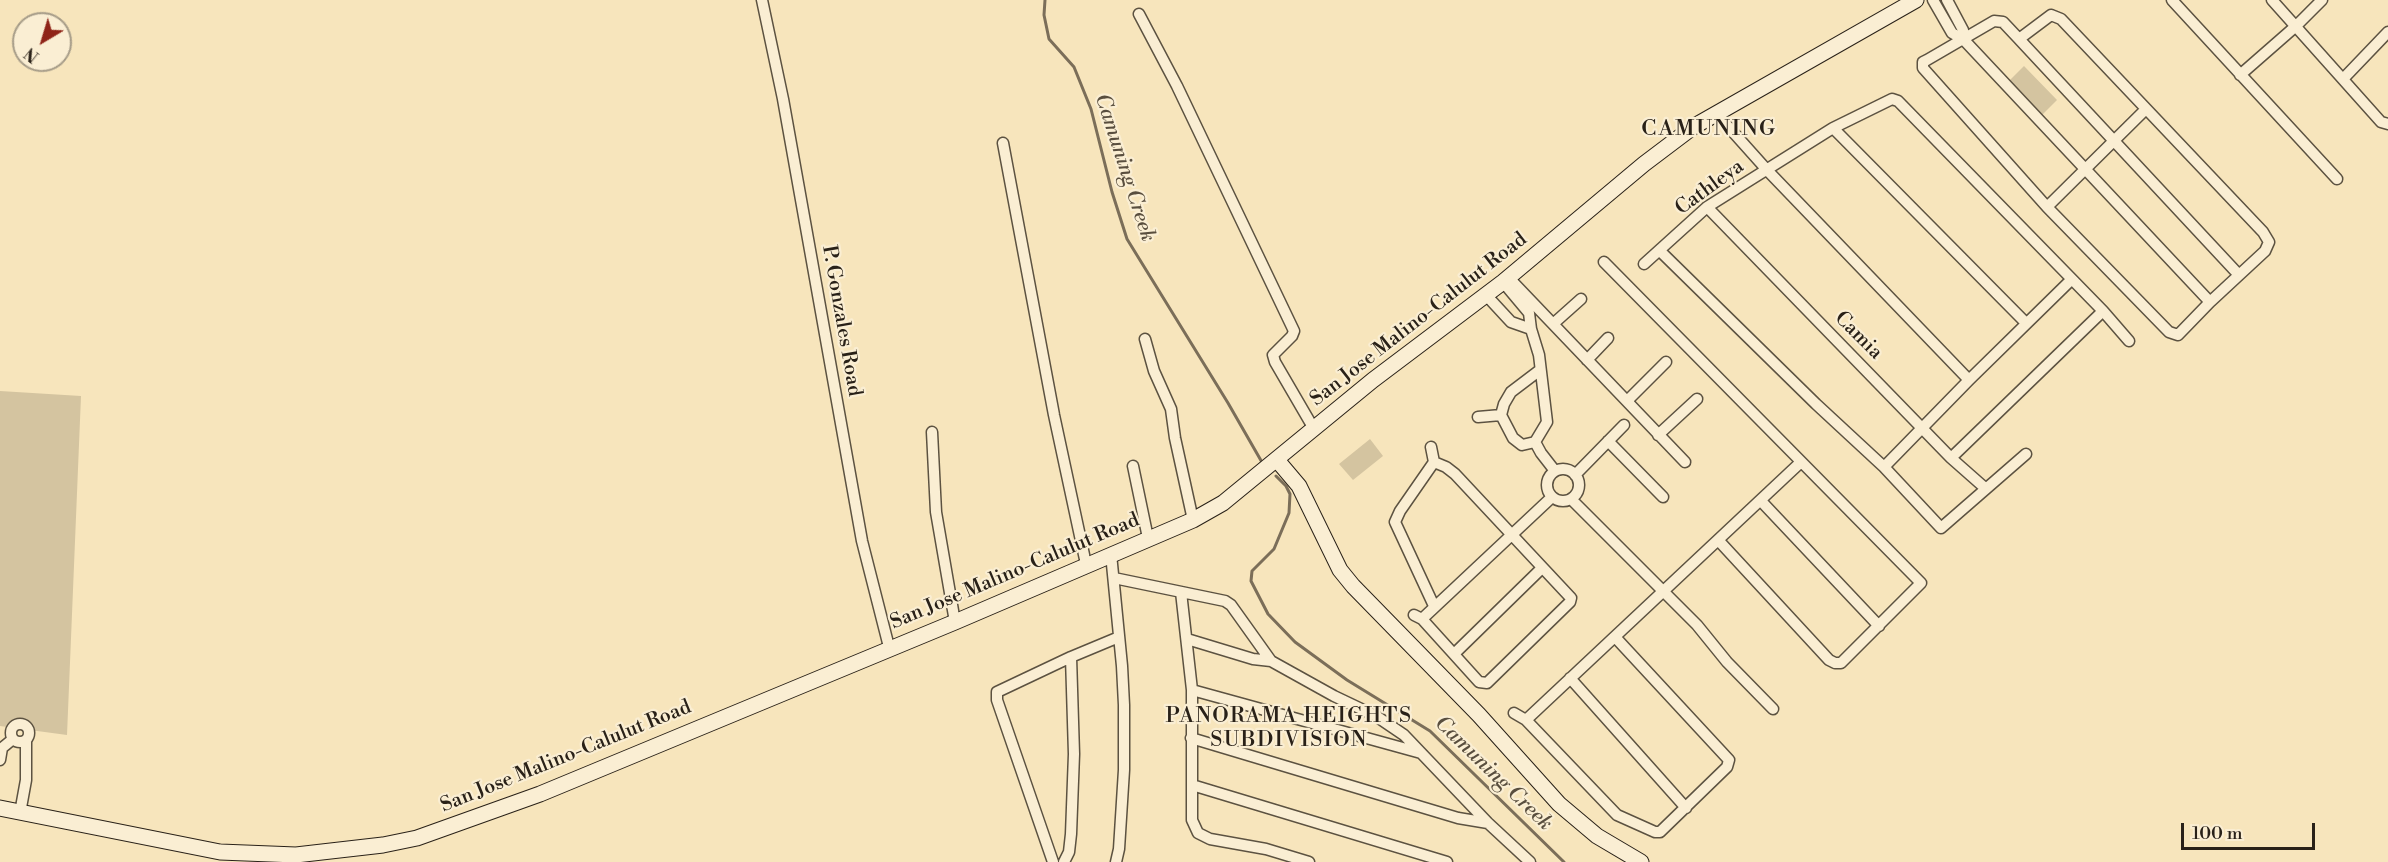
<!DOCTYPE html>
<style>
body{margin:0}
#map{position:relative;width:2388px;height:862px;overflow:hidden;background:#f7e5bc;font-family:"Libre Bodoni",serif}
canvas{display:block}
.north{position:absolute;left:12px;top:12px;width:60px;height:60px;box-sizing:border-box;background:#faeed3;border:2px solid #a69c88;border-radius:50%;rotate:218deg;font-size:16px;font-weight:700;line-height:24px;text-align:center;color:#292118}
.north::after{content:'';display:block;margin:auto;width:21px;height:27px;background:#8f2418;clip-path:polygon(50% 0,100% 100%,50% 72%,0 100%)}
.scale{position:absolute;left:2181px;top:823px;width:134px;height:27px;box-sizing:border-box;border:3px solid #292118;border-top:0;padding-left:8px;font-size:18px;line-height:21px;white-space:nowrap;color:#292118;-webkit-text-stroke:4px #faeed3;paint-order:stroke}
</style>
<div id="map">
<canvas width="2388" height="862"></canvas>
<div class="north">N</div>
<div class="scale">100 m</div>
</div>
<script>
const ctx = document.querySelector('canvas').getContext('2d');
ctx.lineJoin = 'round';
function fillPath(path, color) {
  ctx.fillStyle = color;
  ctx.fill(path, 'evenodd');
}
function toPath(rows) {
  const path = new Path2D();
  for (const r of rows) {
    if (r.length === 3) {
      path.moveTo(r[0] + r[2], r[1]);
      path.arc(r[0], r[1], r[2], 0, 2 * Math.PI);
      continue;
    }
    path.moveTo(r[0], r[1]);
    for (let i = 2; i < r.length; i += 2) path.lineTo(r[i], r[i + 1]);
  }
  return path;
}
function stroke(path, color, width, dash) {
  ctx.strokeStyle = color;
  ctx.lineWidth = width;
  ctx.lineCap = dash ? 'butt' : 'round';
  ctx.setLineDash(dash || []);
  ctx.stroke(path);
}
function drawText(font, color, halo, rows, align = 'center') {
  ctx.font = font + ' "Libre Bodoni",serif';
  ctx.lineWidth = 4.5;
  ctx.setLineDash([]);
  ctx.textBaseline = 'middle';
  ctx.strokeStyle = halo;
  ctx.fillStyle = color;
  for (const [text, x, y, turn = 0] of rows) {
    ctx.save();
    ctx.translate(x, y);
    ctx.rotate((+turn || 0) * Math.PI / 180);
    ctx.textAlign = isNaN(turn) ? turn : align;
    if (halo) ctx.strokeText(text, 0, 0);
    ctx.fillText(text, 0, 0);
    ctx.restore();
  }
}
const green = toPath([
 [2024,66,2057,100,2041,116,2008,82],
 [0,391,81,396,67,735,0,726],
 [1370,439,1383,456,1353,480,1339,464]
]);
const stream = toPath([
 [1045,0,1044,15,1049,39,1074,67,1091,109,1112,192,1127,239,1228,403,1263,464],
 [1276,476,1286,486,1290,494,1289,513,1274,549,1252,571,1251,581,1268,614,1295,642,1347,680,1430,731,1564,862]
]);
const street = toPath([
 [762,0,783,99,862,541,889,647],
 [1933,0,1952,33,1964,40,2210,302],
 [1947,0,1963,30,1964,40],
 [2172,0,2337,179],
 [2272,0,2381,122,2388,124],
 [1139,14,1177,86,1294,331,1292,336,1273,355,1275,362,1314,429],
 [2051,15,2061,19,2263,232,2269,242,2265,251,2210,302,2178,335,2169,332,2047,207,1923,68,1923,62,1927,60,1994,21,2003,22,2019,39,2051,15],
 [2019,39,2239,275],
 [2240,75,2296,26,2322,0],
 [2343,79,2388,32],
 [1716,113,1767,170,1969,380],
 [1833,128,2026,323],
 [1003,143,1054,415,1086,564],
 [1707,207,1951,458,1985,488],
 [2047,207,2146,109],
 [1660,251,1816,404,1884,467,1941,528,2026,454],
 [1604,262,1921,583,1841,663,1835,663,1829,660,1719,541],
 [1644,264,1707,207,1833,128,1892,99,1898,101,2103,311,2129,341],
 [1508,277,1685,462],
 [1503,282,1529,313,1531,329,1539,355,1547,422,1535,442,1541,453,1555,471],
 [1486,295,1511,322,1531,329],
 [1553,324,1581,299],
 [1145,339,1154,371,1171,409,1175,438,1193,520],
 [1587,360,1608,338],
 [1627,401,1666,362],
 [1478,417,1501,415],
 [932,432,936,512,955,622],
 [1658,435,1697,399],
 [1608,441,1663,497],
 [1535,442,1522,445,1513,438,1501,415,1504,404,1511,392,1540,370],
 [1431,447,1434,462,1400,511,1395,522,1434,606],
 [1951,458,2103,311],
 [1133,466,1148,538],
 [1884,467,1969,380,2071,280],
 [1563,485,16],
 [1575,475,1624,425],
 [1571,499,1697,625,1727,662,1773,709],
 [1761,501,1879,626],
 [1111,554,1122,666,1124,705,1124,770,1119,849,1116,862],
 [1114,578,1225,601,1231,605,1271,661,1334,696,1376,716,1404,735,1488,823,1530,862],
 [1181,592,1192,690,1192,820,1198,833,1210,839,1266,849,1309,862],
 [1414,615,1422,619,1552,497],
 [1422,619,1479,682,1487,683,1570,602,1571,598,1455,474,1446,467,1434,462],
 [1187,639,1253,659,1271,661],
 [1454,654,1542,568],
 [1570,678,1686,808],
 [1192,690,1421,753],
 [1514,713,1526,720,1617,815,1655,832,1660,832,1727,767,1729,760,1615,637],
 [1526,720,1801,462],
 [20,733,9],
 [1191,738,1458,818,1488,823],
 [0,760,2,748,13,739],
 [1192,785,1447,862],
 [20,813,26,780,26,740],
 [1053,862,997,700,997,692,1071,657,1119,637],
 [1064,862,1069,852,1071,834,1074,754,1071,657]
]);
const secondary = toPath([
 [1277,460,1299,486,1340,570,1353,586,1479,715,1559,804,1597,836,1641,862],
 [0,808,220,852,296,855,383,845,417,838,540,794,955,622,1193,520,1223,503,1373,380,1503,282,1644,164,1693,127,1916,0]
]);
const streetNames = [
 ["Cathleya",1710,188,-36],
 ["San Jose Malino-Calulut Road",1419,320,-38],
 ["P. Gonzales Road",841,321,80],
 ["Camia",1858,336,45],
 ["San Jose Malino-Calulut Road",1015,572,-23],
 ["San Jose Malino-Calulut Road",566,757,-22]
];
const waterNames = [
 ["Camuning Creek",1124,168,72],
 ["Camuning Creek",1493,774,44]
];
const neighbourhoodNames = [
 ["PANORAMA HEIGHTS",1289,717],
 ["SUBDIVISION",1289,741]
];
const quarterNames = [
 ["CAMUNING",1709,130]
];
fillPath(green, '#d4c4a0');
stroke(stream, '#7b6e59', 3);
stroke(street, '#5c5241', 13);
stroke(secondary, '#292118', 17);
stroke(street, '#faeed3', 10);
stroke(secondary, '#faeed3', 15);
drawText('20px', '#292118', '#faeed3', streetNames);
drawText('italic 21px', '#594e3e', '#faeed3', waterNames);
ctx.letterSpacing = '1.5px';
drawText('21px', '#292118', '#faeed3', neighbourhoodNames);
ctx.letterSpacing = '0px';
ctx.letterSpacing = '1.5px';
drawText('22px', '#292118', '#faeed3', quarterNames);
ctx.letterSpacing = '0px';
</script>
